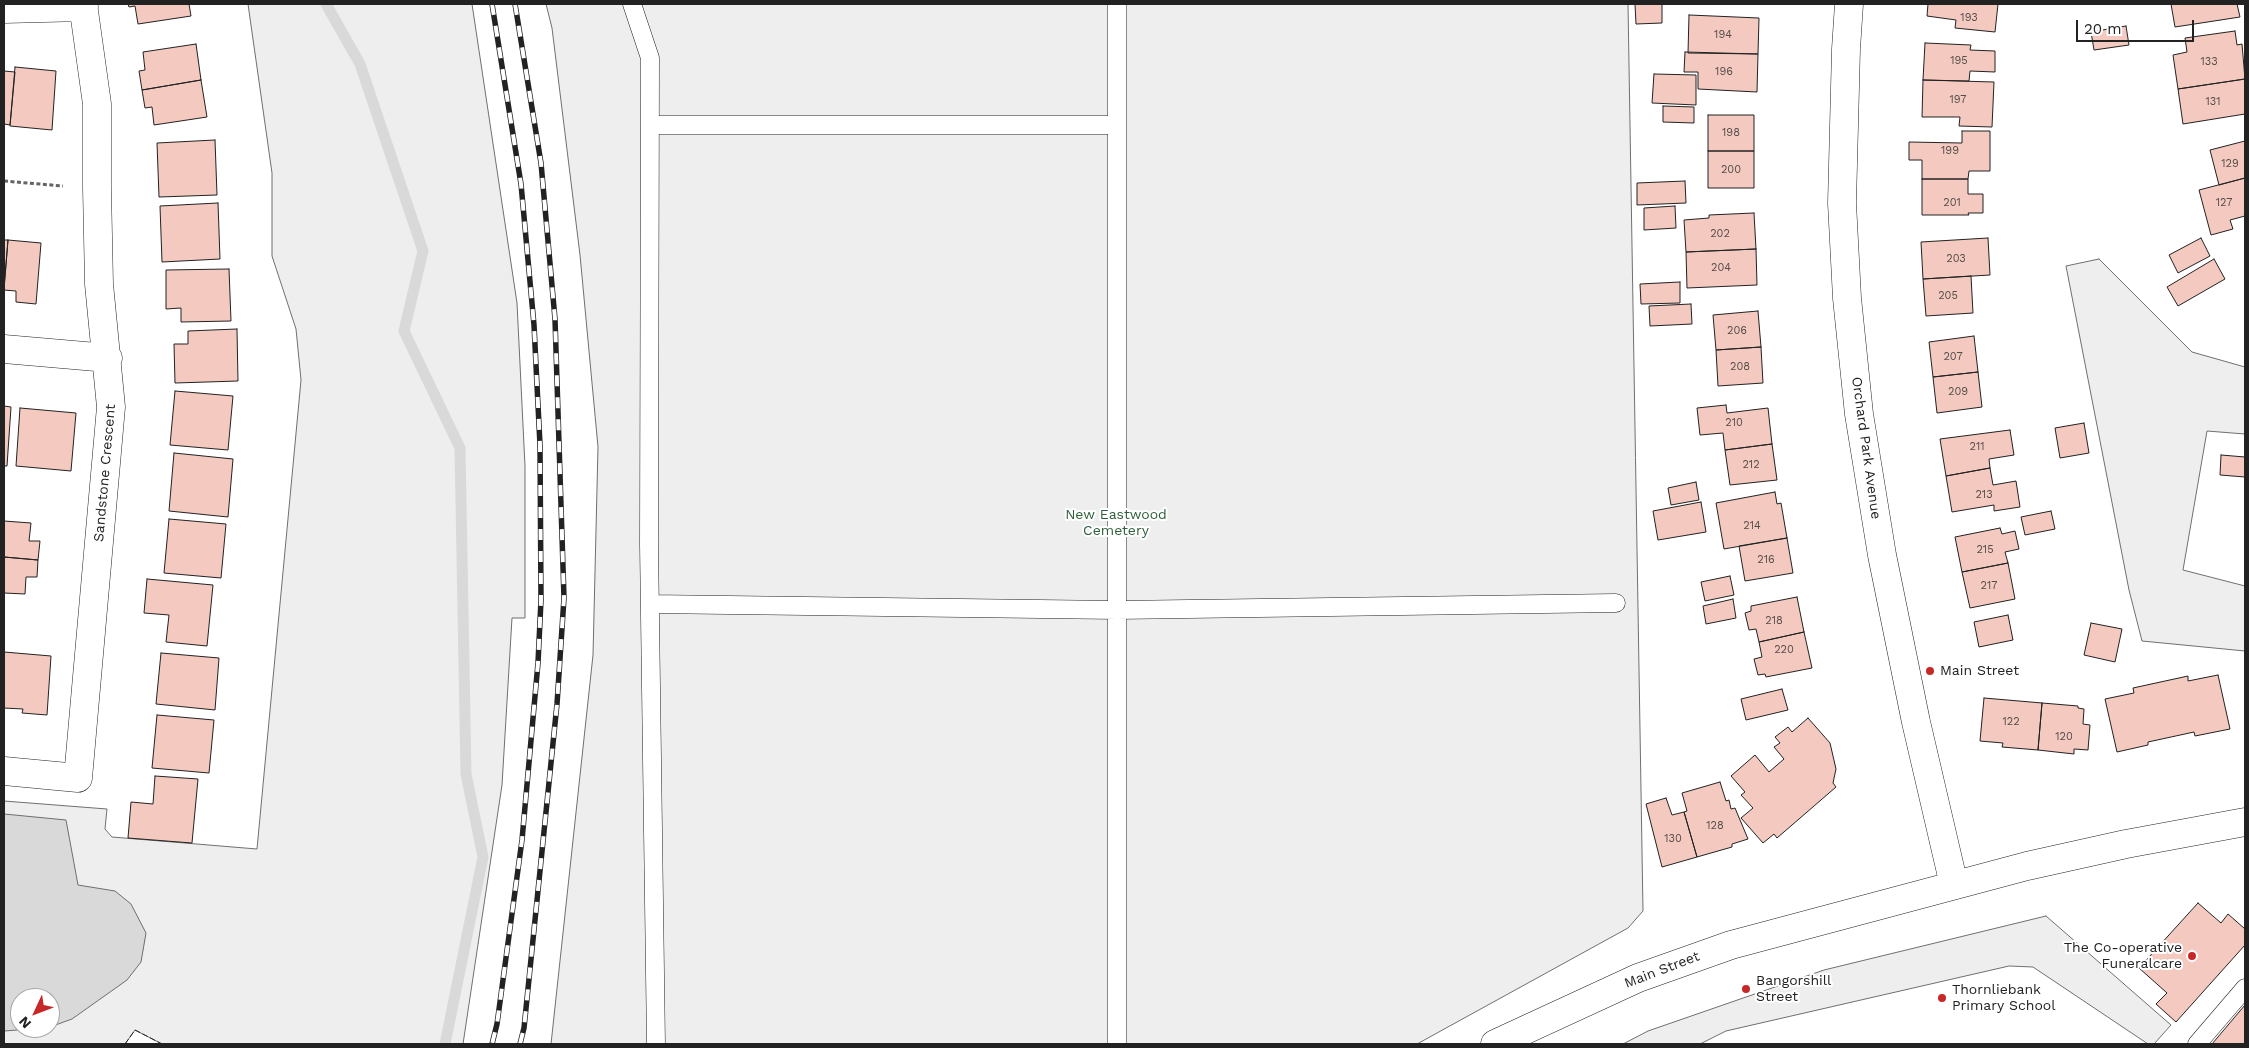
<!DOCTYPE html>
<style>
body{margin:0}
#map{position:relative;width:2249px;height:1048px;overflow:hidden;background:#fff;font-family:"Work Sans",sans-serif}
canvas{display:block}
.frame{position:absolute;inset:0;border:5px solid #222;pointer-events:none}
.north{position:absolute;left:10px;top:988px;width:50px;height:50px;box-sizing:border-box;background:#fff;border:1px solid #a7a7a7;border-radius:50%;rotate:227deg;font-size:14px;font-weight:700;line-height:20px;text-align:center;color:#222}
.north::after{content:'';display:block;margin:auto;width:18px;height:22px;background:#c62828;clip-path:polygon(50% 0,100% 100%,50% 72%,0 100%)}
.scale{position:absolute;left:2076px;top:20px;width:118px;height:22px;box-sizing:border-box;border:2px solid #222;border-top:0;padding-left:6px;font-size:15px;line-height:18px;white-space:nowrap;color:#222;-webkit-text-stroke:4px #fff;paint-order:stroke}
</style>
<div id="map">
<canvas width="2249" height="1048"></canvas>
<div class="frame"></div>
<div class="north">N</div>
<div class="scale">20 m</div>
</div>
<script>
const ctx = document.querySelector('canvas').getContext('2d');
ctx.lineJoin = 'round';
function fillPath(path, color) {
  ctx.fillStyle = color;
  ctx.fill(path, 'evenodd');
}
function toPath(rows) {
  const path = new Path2D();
  for (const r of rows) {
    path.moveTo(r[0], r[1]);
    for (let i = 2; i < r.length; i += 2) path.lineTo(r[i], r[i + 1]);
  }
  return path;
}
function stroke(path, color, width, dash) {
  ctx.strokeStyle = color;
  ctx.lineWidth = width;
  ctx.lineCap = dash ? 'butt' : 'round';
  ctx.setLineDash(dash || []);
  ctx.stroke(path);
}
function drawText(font, color, halo, rows, align = 'center') {
  ctx.font = font + ' "Work Sans",sans-serif';
  ctx.lineWidth = 4;
  ctx.setLineDash([]);
  ctx.textBaseline = 'middle';
  ctx.strokeStyle = halo;
  ctx.fillStyle = color;
  for (const [text, x, y, turn = 0] of rows) {
    ctx.save();
    ctx.translate(x, y);
    ctx.rotate((+turn || 0) * Math.PI / 180);
    ctx.textAlign = isNaN(turn) ? turn : align;
    if (halo) ctx.strokeText(text, 0, 0);
    ctx.fillText(text, 0, 0);
    ctx.restore();
  }
}
const green = toPath([
 [248,4,472,4,517,303,525,466,525,618,512,618,502,785,463,1044,162,1044,135,1030,125,1044,4,1044,4,801,107,809,105,829,112,837,257,849,301,380,296,329,272,256,272,173,248,4],
 [20,998,50,998,50,1028,20,1028,20,998],
 [546,4,1628,4,1643,911,1628,928,1417,1044,551,1044,593,655,598,447,580,255,552,28,546,4],
 [2099,259,2192,352,2245,367,2245,434,2207,431,2183,570,2245,586,2245,651,2142,641,2129,590,2066,266,2099,259],
 [2046,916,2171,1025,2154,1044,2148,1044,2033,967,2009,966,1726,1031,1700,1044,1623,1044,1648,1031,1824,970,2046,916]
]);
const water = toPath([
 [4,814,66,820,78,885,115,891,131,904,146,933,141,962,127,980,72,1019,50,1027,50,998,20,998,20,1028,46,1028,4,1031,4,814]
]);
const stream = toPath([
 [326,4,360,64,423,251,404,331,460,448,466,774,483,857,445,1044]
]);
const building = toPath([
 [128,4,189,4,191,16,138,24,135,6,129,7,128,4],
 [1635,4,1662,4,1662,23,1636,24,1635,4],
 [1928,4,1998,4,1995,32,1955,28,1956,20,1927,16,1928,4],
 [2171,4,2237,4,2240,17,2175,27,2171,4],
 [1689,15,1759,18,1758,54,1688,53,1689,15],
 [2126,26,2129,45,2094,50,2091,32,2126,26],
 [2235,31,2237,45,2242,44,2245,79,2178,89,2173,55,2187,52,2185,38,2235,31],
 [1925,43,1971,45,1970,50,1995,51,1995,72,1970,71,1969,81,1923,80,1925,43],
 [196,44,201,80,142,90,139,71,145,70,143,52,196,44],
 [1685,52,1758,54,1757,92,1698,89,1698,72,1684,72,1685,52],
 [15,67,56,71,52,130,10,126,15,67],
 [4,71,15,72,10,125,4,124,4,71],
 [1654,74,1696,75,1696,105,1652,103,1654,74],
 [2245,79,2245,114,2183,124,2178,89,2245,79],
 [201,80,207,117,154,125,152,107,145,108,142,90,201,80],
 [1923,80,1994,82,1992,127,1959,126,1960,117,1922,117,1923,80],
 [1663,106,1694,107,1694,123,1663,122,1663,106],
 [1708,115,1754,115,1754,151,1708,151,1708,115],
 [1962,131,1990,131,1990,171,1969,171,1968,179,1922,179,1922,160,1909,160,1909,142,1962,143,1962,131],
 [215,140,217,195,159,197,157,143,215,140],
 [2245,141,2245,178,2219,185,2210,150,2245,141],
 [1708,151,1754,151,1754,188,1708,188,1708,151],
 [2245,178,2245,216,2230,220,2233,229,2211,235,2199,190,2245,178],
 [1922,179,1968,179,1968,194,1983,194,1983,213,1968,213,1969,215,1922,215,1922,179],
 [1685,181,1686,203,1637,205,1637,183,1685,181],
 [218,203,220,259,162,262,160,206,218,203],
 [1675,206,1676,228,1644,230,1644,208,1675,206],
 [1754,213,1756,249,1686,252,1684,220,1709,218,1709,215,1754,213],
 [1988,238,1990,275,1923,279,1921,242,1988,238],
 [2201,238,2210,256,2178,273,2169,255,2201,238],
 [4,240,8,240,4,287,4,240],
 [8,240,41,243,36,304,16,302,16,291,4,290,8,240],
 [1756,249,1757,285,1687,288,1686,252,1756,249],
 [2214,259,2225,279,2178,306,2167,287,2214,259],
 [229,269,231,321,181,322,181,308,166,309,166,270,229,269],
 [1971,276,1973,313,1926,316,1923,279,1971,276],
 [1680,282,1680,303,1641,304,1640,284,1680,282],
 [1691,304,1692,324,1650,326,1649,306,1691,304],
 [1758,311,1761,347,1716,350,1713,315,1758,311],
 [237,329,238,381,175,383,174,344,188,344,188,331,237,329],
 [1974,336,1978,372,1933,377,1929,342,1974,336],
 [1761,347,1763,383,1718,386,1716,350,1761,347],
 [1978,372,1982,407,1937,413,1933,377,1978,372],
 [175,391,233,396,228,450,170,445,175,391],
 [1726,405,1727,413,1768,408,1772,444,1725,450,1723,433,1700,435,1697,408,1726,405],
 [4,406,11,407,7,466,4,466,4,406],
 [20,408,76,413,71,471,16,466,20,408],
 [2084,423,2089,453,2060,458,2055,428,2084,423],
 [2010,430,2014,455,1989,459,1990,468,1946,476,1940,439,2010,430],
 [1772,444,1777,480,1730,485,1725,450,1772,444],
 [174,453,233,459,228,517,169,511,174,453],
 [2221,455,2245,457,2245,477,2220,475,2221,455],
 [1990,468,1993,485,2016,481,2020,507,1994,511,1994,505,1952,512,1946,476,1990,468],
 [1696,482,1699,500,1671,505,1668,488,1696,482],
 [1775,492,1777,504,1781,503,1787,538,1724,549,1716,503,1775,492],
 [1701,502,1706,532,1658,540,1653,511,1701,502],
 [2051,511,2055,529,2025,535,2021,517,2051,511],
 [169,519,226,524,221,578,164,573,169,519],
 [4,521,31,523,29,541,40,541,38,560,4,557,4,521],
 [2000,528,2002,534,2015,531,2019,549,2005,552,2008,563,1962,572,1955,537,2000,528],
 [1787,538,1793,573,1745,581,1739,546,1787,538],
 [4,557,38,560,37,577,26,577,25,594,4,593,4,557],
 [2008,563,2015,599,1970,608,1962,572,2008,563],
 [1730,576,1734,595,1705,601,1701,582,1730,576],
 [147,579,213,585,207,646,166,642,169,615,144,613,147,579],
 [1797,597,1804,632,1759,642,1756,629,1749,630,1745,613,1751,611,1751,606,1797,597],
 [1733,599,1736,618,1706,624,1703,606,1733,599],
 [2008,615,2013,640,1979,647,1974,622,2008,615],
 [2091,623,2122,629,2115,662,2084,655,2091,623],
 [1804,632,1812,668,1766,677,1765,674,1758,675,1754,659,1762,657,1759,642,1804,632],
 [4,652,51,656,47,715,22,713,23,709,4,708,4,652],
 [161,653,219,658,215,710,156,704,161,653],
 [2218,675,2230,729,2195,736,2194,732,2148,742,2148,745,2117,752,2105,699,2134,693,2133,688,2188,676,2188,681,2218,675],
 [1782,689,1788,710,1746,720,1741,699,1782,689],
 [1984,698,2042,703,2038,750,2002,747,2003,743,1980,741,1984,698],
 [2042,703,2078,706,2078,708,2084,709,2083,724,2090,725,2088,750,2074,749,2074,754,2038,750,2042,703],
 [157,715,214,720,209,773,152,768,157,715],
 [1808,718,1830,743,1836,769,1833,783,1836,787,1777,838,1774,834,1763,843,1741,818,1753,808,1741,795,1745,792,1731,776,1755,755,1769,772,1784,759,1774,747,1780,743,1775,737,1788,727,1792,732,1808,718],
 [155,776,198,779,192,843,128,838,131,802,153,804,155,776],
 [1720,782,1726,801,1729,800,1731,809,1735,808,1748,839,1732,844,1732,847,1697,857,1684,812,1687,811,1682,793,1720,782],
 [1666,798,1672,815,1684,812,1697,857,1662,867,1646,804,1666,798],
 [2198,903,2221,923,2228,914,2245,929,2245,945,2176,1022,2156,1004,2167,993,2139,968,2198,903],
 [2245,1005,2245,1044,2212,1044,2245,1005]
]);
const path = toPath([
 [4,181,63,186]
]);
const service = toPath([
 [632,4,650,58,649,544,656,1044],
 [650,125,1117,125],
 [650,604,1117,610,1616,603],
 [1117,1044,1117,4],
 [2197,1044,2245,988]
]);
const minor = toPath([
 [4,9,84,7],
 [4,349,108,358],
 [4,771,78,778,111,407,99,284,97,188,97,104,83,4]
]);
const tertiary = toPath([
 [1849,4,1846,49,1842,203,1847,298,1859,414,1882,555,1916,722,1954,885]
]);
const secondary = toPath([
 [1495,1044,1638,978,1731,945,2027,866,2126,844,2245,822]
]);
const rail = toPath([
 [492,4,521,184,534,325,540,445,541,600,538,663,522,840,497,1024,492,1044],
 [515,4,541,163,555,319,564,598,557,704,524,1028,520,1044]
]);
const fence = toPath([
 [125,1044,135,1030,162,1044]
]);
const markers = [
 [1930,671,5,"#c62828"],
 [2192,956,5,"#c62828"],
 [1746,989,5,"#c62828"],
 [1942,998,5,"#c62828"]
];
const numberNames = [
 ["193",1969,18],
 ["194",1723,35],
 ["195",1959,61],
 ["133",2209,62],
 ["196",1724,72],
 ["197",1958,100],
 ["131",2213,102],
 ["198",1731,133],
 ["199",1950,151],
 ["129",2230,164],
 ["200",1731,170],
 ["201",1952,203],
 ["127",2224,203],
 ["202",1720,234],
 ["203",1956,259],
 ["204",1721,268],
 ["205",1948,296],
 ["206",1737,331],
 ["207",1953,357],
 ["208",1740,367],
 ["209",1958,392],
 ["210",1734,423],
 ["211",1977,447],
 ["212",1751,465],
 ["213",1984,495],
 ["214",1752,526],
 ["215",1985,550],
 ["216",1766,560],
 ["217",1989,586],
 ["218",1774,621],
 ["220",1784,650],
 ["122",2011,722],
 ["120",2064,737],
 ["128",1715,826],
 ["130",1673,839]
];
const streetNames = [
 ["Orchard Park Avenue",1866,448,82],
 ["Sandstone Crescent",105,473,-85],
 ["Main Street",1662,970,-21]
];
const parkNames = [
 ["New Eastwood",1116,515],
 ["Cemetery",1116,531]
];
const poiNames = [
 ["Main Street",1940,671],
 ["The Co-operative",2182,948,"right"],
 ["Funeralcare",2182,964,"right"],
 ["Bangorshill",1756,981],
 ["Street",1756,997],
 ["Thornliebank",1952,990],
 ["Primary School",1952,1006]
];
fillPath(green, '#eee');
stroke(green, '#6f6f6f', 1);
fillPath(water, '#d9d9d9');
stroke(water, '#6f6f6f', 1);
stroke(stream, '#d9d9d9', 11);
fillPath(building, '#f3c9c0');
stroke(building, '#222', 1);
stroke(service, '#222', 19);
stroke(minor, '#222', 29);
stroke(tertiary, '#222', 29);
stroke(secondary, '#222', 29);
stroke(path, '#646464', 3, [4, 2.5]);
stroke(service, '#fff', 18);
stroke(minor, '#fff', 28);
stroke(tertiary, '#fff', 28);
stroke(secondary, '#fff', 28);
stroke(rail, '#222', 5.5);
stroke(rail, '#fff', 4, [11]);
stroke(fence, '#222', 1, [6, 2.5]);
for (const [x, y, r, color] of markers) {
  const dot = new Path2D();
  dot.arc(x, y, r, 0, 2 * Math.PI);
  ctx.fillStyle = color;
  ctx.fill(dot);
  stroke(dot, '#fff', 2);
}
drawText('11px', '#564c4a', null, numberNames);
drawText('14px', '#222', '#fff', streetNames);
drawText('14px', '#2f5e38', '#fff', parkNames);
drawText('14px', '#222', '#fff', poiNames, 'left');
</script>
